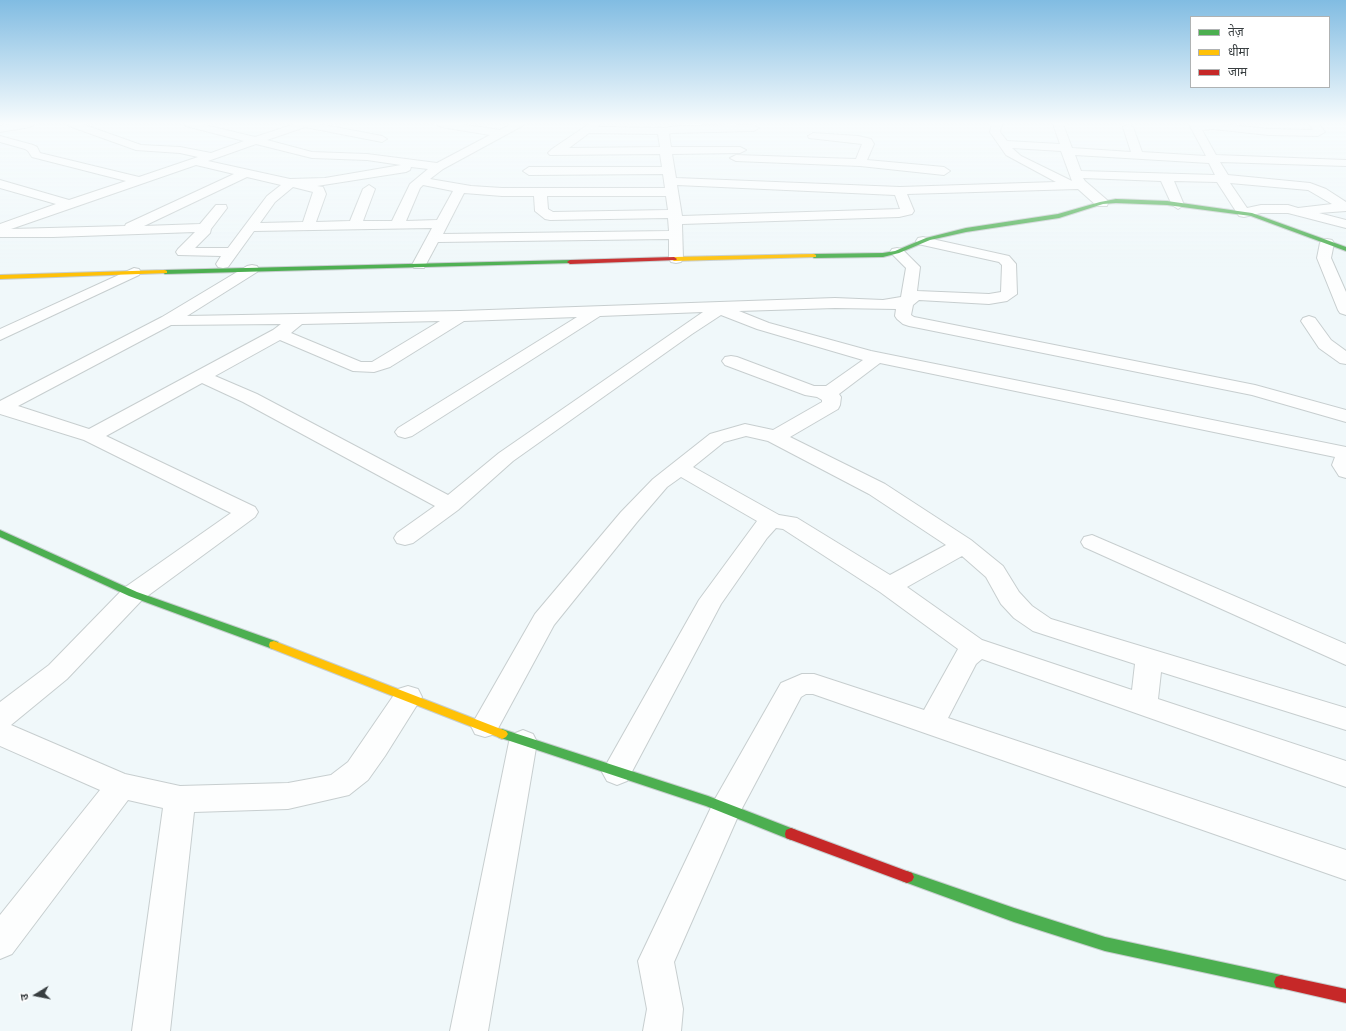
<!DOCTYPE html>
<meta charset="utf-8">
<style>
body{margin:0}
#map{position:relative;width:1346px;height:1031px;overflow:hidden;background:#f0f8fa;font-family:Lato,"Noto Sans Devanagari",sans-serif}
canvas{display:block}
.legend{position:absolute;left:1190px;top:16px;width:140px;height:72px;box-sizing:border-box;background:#fff;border:1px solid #afb2b3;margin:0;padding:5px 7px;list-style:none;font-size:12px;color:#383e40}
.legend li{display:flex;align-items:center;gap:8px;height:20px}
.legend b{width:20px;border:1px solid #afb2b3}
.north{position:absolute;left:16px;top:975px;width:40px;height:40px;-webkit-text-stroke:3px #fff;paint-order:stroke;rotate:260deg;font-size:11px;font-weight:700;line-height:16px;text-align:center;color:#383e40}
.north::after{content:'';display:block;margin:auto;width:14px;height:18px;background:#383e40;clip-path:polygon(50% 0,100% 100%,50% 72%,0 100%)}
</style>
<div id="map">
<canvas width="1346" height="1031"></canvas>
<ul class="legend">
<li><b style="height:5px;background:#4caf50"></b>तेज़</li>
<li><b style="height:5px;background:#ffc107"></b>धीमा</li>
<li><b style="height:5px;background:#c62828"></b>जाम</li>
</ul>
<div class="north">उ</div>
</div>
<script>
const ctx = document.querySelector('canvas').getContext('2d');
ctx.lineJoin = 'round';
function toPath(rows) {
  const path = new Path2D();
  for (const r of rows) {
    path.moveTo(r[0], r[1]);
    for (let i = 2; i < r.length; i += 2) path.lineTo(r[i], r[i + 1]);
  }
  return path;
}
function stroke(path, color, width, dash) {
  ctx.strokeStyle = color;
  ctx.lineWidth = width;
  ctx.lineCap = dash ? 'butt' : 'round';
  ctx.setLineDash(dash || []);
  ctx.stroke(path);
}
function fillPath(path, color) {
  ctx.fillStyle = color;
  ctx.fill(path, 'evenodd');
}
const street = toPath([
 [13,124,35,124,30,127,0,132,0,126,13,124],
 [68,124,82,124,141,145,180,147,211,153,244,141,186,126,185,124,201,124,255,137,295,124,319,124,382,136,387,139,382,142,305,127,267,140,312,152,367,154,437,163,490,135,441,127,436,124,460,124,500,130,511,124,523,124,522,126,443,169,430,179,471,186,502,188,665,188,663,174,529,175,523,171,529,167,662,167,660,154,550,155,548,153,552,149,589,124,600,124,598,127,664,128,678,126,754,125,759,128,754,131,671,133,669,134,671,147,740,147,746,150,740,153,672,154,676,178,900,187,1056,182,1006,155,990,132,992,124,1002,124,1000,132,1007,141,1060,144,1053,124,1063,124,1072,148,1131,152,1123,127,1128,124,1133,127,1142,152,1206,156,1189,124,1221,124,1269,129,1313,130,1309,124,1319,124,1325,132,1318,136,1269,135,1213,129,1202,130,1216,155,1346,160,1346,166,1220,162,1228,175,1310,183,1326,189,1346,202,1346,211,1319,213,1346,220,1346,228,1288,213,1261,213,1244,217,1239,216,1217,182,1174,181,1184,205,1178,209,1172,205,1161,181,1083,178,1085,181,1107,200,1108,203,1107,206,1097,206,1078,189,907,194,914,211,912,214,899,217,682,224,683,259,681,262,676,263,671,262,669,259,669,239,438,242,424,268,414,268,412,265,432,228,254,231,228,267,223,268,218,267,216,264,221,256,178,255,176,252,178,249,195,232,53,237,0,237,0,224,56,204,0,188,0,180,69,200,126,181,32,157,28,151,25,149,0,142,0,136,33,145,37,147,40,153,139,177,198,157,180,153,136,150,69,126,68,124],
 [589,133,658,134,660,147,569,148,589,133],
 [256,144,312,158,367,160,401,165,325,178,290,179,208,161,256,144],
 [1012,148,1061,151,1072,181,1021,156,1012,148],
 [1075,155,1209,163,1215,175,1081,171,1075,155],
 [196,165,234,174,126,224,125,226,11,229,196,165],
 [411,167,428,169,410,184,392,221,363,221,375,189,369,185,363,189,350,221,316,222,326,194,323,187,317,186,406,172,410,170,411,167],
 [247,177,281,185,267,196,228,248,195,248,210,233,211,229,227,208,226,205,216,205,200,224,144,226,247,177],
 [1230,183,1308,190,1332,204,1298,208,1288,205,1261,205,1247,208,1230,183],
 [423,185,453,191,437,220,406,221,420,188,423,185],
 [677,185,895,195,900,209,682,216,677,185],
 [293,187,313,192,303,222,260,223,275,202,293,187],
 [464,193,502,196,534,196,535,211,545,219,550,220,668,218,669,231,443,234,464,193],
 [547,196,666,196,668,210,553,212,548,209,547,196],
 [813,133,858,136,871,139,874,144,867,160,944,167,950,171,944,175,860,166,736,161,730,158,736,155,856,159,862,144,809,138,808,136,813,133],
 [923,237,1009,256,1016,264,1017,294,1007,301,989,304,919,300,913,305,911,315,914,317,1255,385,1346,410,1346,422,1252,395,909,326,903,324,897,319,895,316,896,309,835,308,739,311,769,323,871,351,1346,447,1346,478,1339,476,1332,465,1335,457,880,363,839,394,841,397,840,405,838,409,790,437,885,484,971,540,1003,566,1019,592,1032,606,1051,619,1346,708,1346,730,1161,672,1158,699,1346,761,1346,787,982,659,976,664,948,718,1346,850,1346,880,813,694,806,694,801,697,739,814,674,962,683,1009,681,1031,643,1031,647,1009,638,961,715,799,781,683,802,674,814,674,924,710,958,649,880,592,783,529,776,528,767,538,721,604,627,781,617,785,607,781,602,772,607,763,699,600,757,521,681,477,667,487,637,522,554,625,495,734,485,737,475,734,471,726,535,614,621,512,653,479,710,434,745,424,773,430,822,402,822,400,817,397,805,395,725,365,722,361,725,357,731,356,737,357,814,386,826,386,863,360,757,329,721,315,692,334,513,461,458,510,413,543,405,545,397,543,394,538,397,533,435,506,243,402,202,383,106,436,255,507,258,512,255,517,142,600,67,679,11,725,125,774,180,786,288,783,331,775,348,762,398,689,408,686,418,689,422,697,385,756,368,780,349,795,288,809,194,812,170,1031,132,1031,163,808,128,800,12,954,0,959,0,915,100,790,0,746,0,702,49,665,124,588,231,513,84,440,0,414,0,401,162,317,247,266,252,265,257,266,259,269,257,272,187,316,460,311,835,298,883,300,901,297,906,268,890,252,892,249,897,248,902,249,920,267,917,291,989,294,1001,292,1002,265,999,262,918,244,916,241,918,238,923,237],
 [703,312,499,453,448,495,257,394,215,376,280,340,353,371,374,372,390,367,464,321,577,317,398,428,395,432,398,436,405,438,412,436,600,316,703,312],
 [440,321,372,362,361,362,291,333,302,324,440,321],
 [281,324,273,330,89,429,18,406,171,325,281,324],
 [746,436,768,441,869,494,946,545,890,575,797,518,779,515,693,467,724,442,746,436],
 [962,556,986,577,1001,604,1014,618,1033,631,1135,664,1132,690,982,640,907,587,962,556],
 [1327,239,1332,240,1334,243,1331,258,1346,292,1346,315,1340,313,1338,310,1317,258,1320,243,1322,240,1327,239],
 [134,268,139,269,141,272,139,275,0,340,0,329,134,268],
 [1309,316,1315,318,1331,340,1346,351,1346,364,1340,363,1319,348,1301,321,1303,318,1309,316],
 [1092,535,1346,644,1346,665,1084,547,1081,542,1084,537,1092,535],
 [523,730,533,734,537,742,488,1031,450,1031,509,742,513,734,523,730]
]);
const fast = toPath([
 [1116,199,1167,201,1252,213,1346,247,1346,251,1251,216,1167,205,1116,203,1103,204,1059,218,966,232,930,240,899,253,883,257,814,258,811,256,814,254,883,253,895,251,926,238,966,228,1058,214,1100,202,1116,199],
 [570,260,573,262,572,263,165,274,162,272,165,270,570,260],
 [0,530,137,592,278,642,279,645,278,648,274,649,270,648,129,596,0,537,0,530],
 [502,729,708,796,796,830,797,834,796,838,791,840,706,806,498,737,496,734,498,731,502,729],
 [907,871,1014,908,1105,937,1281,975,1286,977,1288,982,1286,987,1281,989,1105,951,1014,922,902,881,900,877,902,873,907,871]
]);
const slow = toPath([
 [814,254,816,255,816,257,674,261,671,259,674,257,814,254],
 [165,270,167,271,167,273,0,279,0,275,165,270],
 [274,641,506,731,508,734,506,737,502,739,498,737,270,648,269,645,270,642,274,641]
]);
const jam = toPath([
 [674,257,677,259,676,260,570,264,567,262,570,260,674,257],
 [791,828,912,873,914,877,912,881,907,883,786,838,785,834,786,830,791,828],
 [1281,975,1346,989,1346,1003,1276,987,1274,982,1276,977,1281,975]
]);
stroke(street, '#c7cecf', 2);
stroke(fast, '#c7cecf', 2);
stroke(slow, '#c7cecf', 2);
stroke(jam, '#c7cecf', 2);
fillPath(street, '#fdfefe');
fillPath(fast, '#4caf50');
fillPath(slow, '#ffc107');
fillPath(jam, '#c62828');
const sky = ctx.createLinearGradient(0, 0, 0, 268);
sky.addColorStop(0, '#81bce2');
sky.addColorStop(0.46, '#f8fcfd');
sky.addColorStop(1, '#f8fcfd00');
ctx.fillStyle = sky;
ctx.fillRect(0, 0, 1346, 268);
</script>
